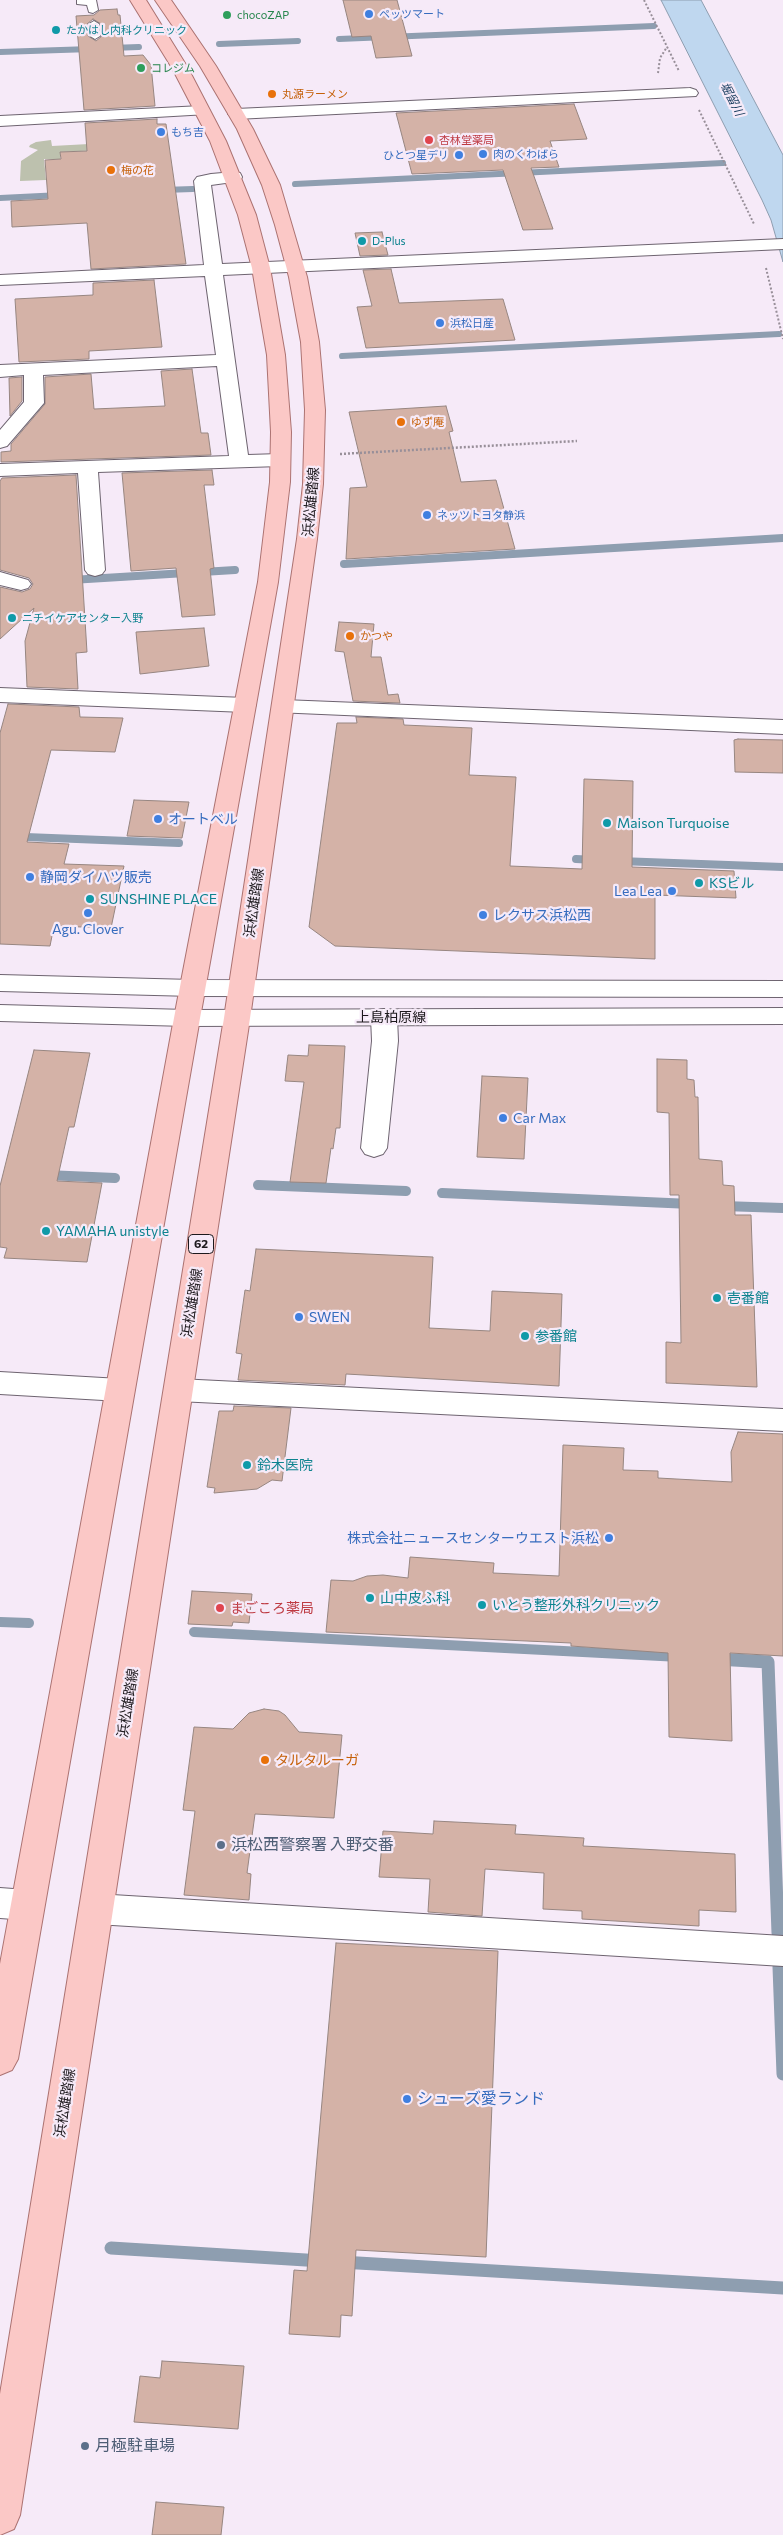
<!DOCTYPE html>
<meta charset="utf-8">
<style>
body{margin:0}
canvas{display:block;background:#f6eaf8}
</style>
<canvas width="783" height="2535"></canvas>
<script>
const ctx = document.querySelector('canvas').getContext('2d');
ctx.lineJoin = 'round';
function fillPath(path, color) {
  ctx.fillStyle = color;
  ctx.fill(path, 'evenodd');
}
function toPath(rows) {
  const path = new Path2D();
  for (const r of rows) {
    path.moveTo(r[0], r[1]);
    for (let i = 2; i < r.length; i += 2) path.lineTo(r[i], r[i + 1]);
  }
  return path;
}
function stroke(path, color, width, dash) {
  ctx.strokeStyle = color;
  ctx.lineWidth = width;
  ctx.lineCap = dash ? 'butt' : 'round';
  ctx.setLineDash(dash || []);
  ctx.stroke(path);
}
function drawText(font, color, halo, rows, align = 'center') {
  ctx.font = font + ' Commissioner,"Noto Sans JP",sans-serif';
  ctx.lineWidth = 4.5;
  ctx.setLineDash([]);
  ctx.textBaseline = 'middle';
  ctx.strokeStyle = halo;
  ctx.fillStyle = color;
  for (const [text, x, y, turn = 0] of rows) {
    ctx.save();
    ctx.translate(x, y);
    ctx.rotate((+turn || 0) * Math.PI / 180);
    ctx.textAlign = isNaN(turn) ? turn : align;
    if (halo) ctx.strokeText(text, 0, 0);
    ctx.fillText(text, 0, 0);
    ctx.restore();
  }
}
const green = toPath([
 [51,140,52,146,89,144,101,150,60,152,60,159,44,159,46,180,20,181,21,161,38,150,29,147,30,145,36,142]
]);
const water = toPath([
 [661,0,701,0,783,155,783,262,771,220,762,200,661,0]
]);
const streamFar3 = toPath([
 [339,39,654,26],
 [219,44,298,41],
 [111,48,139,47],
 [0,52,91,49],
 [295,184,723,163],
 [163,190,193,189],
 [0,198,61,195],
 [342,356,779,334]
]);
const streamFar2 = toPath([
 [344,564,783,538],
 [71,580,235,570],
 [0,836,179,843],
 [576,859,595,860],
 [619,861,783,867]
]);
const streamFar1 = toPath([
 [46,1175,115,1178],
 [258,1185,406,1191],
 [442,1193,691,1204],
 [723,1206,783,1208],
 [0,1622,29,1623],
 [194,1632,680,1657],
 [717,1659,735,1660]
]);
const stream = toPath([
 [717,1659,768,1662,778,1933],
 [779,1967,783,2074],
 [111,2248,322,2261],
 [341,2262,783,2288]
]);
const building = toPath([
 [343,0,397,0,412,56,376,58,371,36,352,37,343,0],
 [117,9,118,15,120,15,124,56,143,55,151,65,155,106,84,110,76,16,94,15,100,10,117,9],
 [93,19,101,24,102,36,96,41,88,36,87,24,93,19],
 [574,104,587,139,550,141,559,167,531,168,553,229,523,230,503,170,412,174,396,113,574,104],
 [157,119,157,124,166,124,186,264,91,269,87,223,12,227,11,201,48,199,45,160,61,159,60,152,87,151,85,123,157,119],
 [382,232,388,255,360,256,355,233,382,232],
 [391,269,399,303,503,299,515,340,366,348,357,307,372,306,363,270,391,269],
 [154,280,162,347,89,351,89,359,19,362,15,299,93,295,93,283,154,280],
 [192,369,201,433,208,433,211,455,1,462,1,452,11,451,11,444,45,404,45,377,91,374,94,409,165,406,161,371,192,369],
 [22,377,22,401,10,416,9,378,22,377],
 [446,406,453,431,449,432,461,482,496,480,515,549,346,559,350,488,367,487,349,412,446,406],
 [212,470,214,485,204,485,214,568,210,569,215,615,182,617,176,568,131,571,122,473,212,470],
 [76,475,87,652,76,653,78,689,27,687,25,641,34,608,0,639,0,587,22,592,30,589,33,584,29,578,0,570,0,481,2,478,76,475],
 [339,622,374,624,371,657,381,657,388,695,398,694,400,703,353,701,344,652,335,651,339,622],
 [204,628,209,666,140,674,136,632,204,628],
 [8,704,79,707,80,717,123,718,115,752,51,750,27,842,69,844,64,864,124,866,111,928,54,926,50,946,0,944,0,733,8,704],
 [356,717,403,719,404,725,472,728,469,775,516,777,510,866,582,869,584,779,633,781,632,867,734,871,736,898,655,895,655,959,335,946,309,927,337,723,357,723,356,717],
 [738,739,783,740,783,773,735,772,734,740,738,739],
 [134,800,189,802,182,838,127,836,134,800],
 [309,1045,345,1046,340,1128,336,1128,333,1149,331,1148,326,1183,290,1182,304,1082,285,1081,288,1055,308,1056,309,1045],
 [34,1050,90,1053,74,1127,69,1127,57,1181,102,1183,87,1262,4,1258,7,1248,0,1247,0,1186,34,1050],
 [657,1059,687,1060,687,1079,694,1080,695,1097,698,1097,699,1159,722,1161,723,1185,734,1186,735,1215,751,1215,757,1387,666,1383,666,1342,681,1343,679,1195,670,1195,669,1113,657,1112,657,1059],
 [482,1076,528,1078,524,1159,477,1157,482,1076],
 [256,1249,433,1257,429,1328,490,1331,492,1291,562,1294,559,1386,346,1374,345,1385,238,1380,242,1354,236,1353,245,1290,250,1291,256,1249],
 [234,1406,291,1408,282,1481,272,1480,257,1489,214,1493,215,1488,207,1487,219,1411,233,1411,234,1406],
 [738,1432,783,1434,783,1656,730,1653,732,1741,669,1737,668,1653,571,1646,571,1643,326,1632,331,1580,353,1581,367,1576,383,1575,408,1578,410,1557,494,1563,493,1573,559,1576,563,1445,624,1448,623,1470,658,1471,658,1478,732,1482,731,1452,738,1432],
 [192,1591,252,1594,249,1623,233,1622,232,1626,188,1624,192,1591],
 [264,1709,279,1711,285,1715,299,1732,342,1735,334,1818,255,1814,247,1873,251,1874,249,1900,184,1895,195,1811,183,1810,194,1727,233,1729,249,1713,264,1709],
 [434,1821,516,1825,515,1834,584,1838,583,1846,735,1854,736,1912,699,1910,699,1926,582,1919,582,1911,543,1909,544,1873,485,1869,482,1916,428,1912,430,1879,379,1877,383,1831,433,1834,434,1821],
 [336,1943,498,1951,486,2257,356,2250,352,2316,341,2315,340,2337,289,2334,294,2270,307,2271,336,1943],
 [162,2361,244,2366,238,2429,134,2422,140,2376,160,2378,162,2361],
 [156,2502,224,2507,221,2535,152,2535,156,2502]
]);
const pathFar1 = toPath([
 [644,0,679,71],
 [658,73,660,58,667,47],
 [699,110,754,224],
 [766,268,783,339]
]);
const path = toPath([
 [340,454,577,441]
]);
const lane = toPath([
 [77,0,96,0,98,10,93,13,89,12,87,5,77,4,77,0],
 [94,21,99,24,100,36,95,39,90,36,89,24,94,21]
]);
const street = toPath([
 [690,88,696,90,698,93,696,96,236,119,228,114,236,109,690,88],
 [202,106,208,108,210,111,208,114,0,126,0,116,202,106],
 [234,172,240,173,242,177,240,181,211,185,222,264,783,239,783,249,223,275,248,455,280,454,287,456,290,460,287,464,280,466,98,472,105,570,102,574,95,576,88,574,85,570,78,473,0,476,0,464,229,456,217,366,43,375,44,403,7,446,0,448,0,430,24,402,24,375,0,377,0,365,216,355,205,276,0,285,0,275,204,265,194,181,197,177,211,174,234,172],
 [0,572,28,580,31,584,28,588,21,590,0,585,0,572],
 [0,688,245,698,253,700,256,705,253,710,245,712,0,702,0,688],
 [283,700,783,720,783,734,275,712,272,707,275,702,283,700],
 [384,1009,393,1011,397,1017,398,1041,387,1148,383,1154,374,1157,365,1154,361,1148,372,1041,371,1017,375,1011,384,1009],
 [0,1372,120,1379,130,1383,134,1390,130,1397,120,1401,0,1394,0,1372],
 [178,1379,783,1409,783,1431,178,1401,168,1397,164,1390,168,1383,178,1379],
 [0,1888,27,1890,39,1895,44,1905,39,1915,27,1920,0,1918,0,1888],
 [96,1894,783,1936,783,1966,96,1924,84,1919,79,1909,84,1899,96,1894]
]);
const secondary = toPath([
 [0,975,193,980,783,981,783,997,193,996,0,991,0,975],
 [0,1005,187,1010,783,1008,783,1024,187,1026,0,1021,0,1005]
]);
const primary = toPath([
 [130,0,146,0,188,68,226,141,256,215,270,268,285,355,291,432,290,482,278,582,200,1018,18,2059,12,2070,0,2075,0,1964,174,1018,258,582,270,482,271,432,267,355,252,268,238,215,210,141,172,68,130,0],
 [155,0,171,0,216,66,253,129,280,185,307,277,319,342,325,410,323,484,317,539,250,1018,20,2515,14,2529,0,2535,0,2394,224,1018,297,539,303,484,305,410,301,342,289,277,275,225,262,185,237,129,200,66,155,0]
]);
const markers = [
 [369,14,5,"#3f7fe0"],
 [227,15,5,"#2e9e5b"],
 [56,30,5,"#0f9aa8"],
 [141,68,5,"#2e9e5b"],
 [272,94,5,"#e8710a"],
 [161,132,5,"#3f7fe0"],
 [429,140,5,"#e0444e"],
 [483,154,5,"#3f7fe0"],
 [459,155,5,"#3f7fe0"],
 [111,170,5,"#e8710a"],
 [362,241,5,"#0f9aa8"],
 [440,323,5,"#3f7fe0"],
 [401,422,5,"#e8710a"],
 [427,515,5,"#3f7fe0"],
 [12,618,5,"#0f9aa8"],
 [350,636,5,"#e8710a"],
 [158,819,5,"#3f7fe0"],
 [607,823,5,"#0f9aa8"],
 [30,877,5,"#3f7fe0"],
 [699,883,5,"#0f9aa8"],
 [672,891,5,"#3f7fe0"],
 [90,899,5,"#0f9aa8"],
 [88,913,5,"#3f7fe0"],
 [483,915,5,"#3f7fe0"],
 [503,1118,5,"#3f7fe0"],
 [46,1231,5,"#0f9aa8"],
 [717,1298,5,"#0f9aa8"],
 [299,1317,5,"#3f7fe0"],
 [525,1336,5,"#0f9aa8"],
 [247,1465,5,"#0f9aa8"],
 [609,1538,5,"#3f7fe0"],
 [370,1598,5,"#0f9aa8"],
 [482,1605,5,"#0f9aa8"],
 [220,1608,5,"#e0444e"],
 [265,1760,5,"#e8710a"],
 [221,1845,5,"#5c6f8a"],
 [407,2099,5,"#3f7fe0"],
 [85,2446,5,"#5c6f8a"]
];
const farShopnames = [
 ["ペッツマート",379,14],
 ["もち吉",171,132],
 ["肉のくわばら",493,154],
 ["ひとつ星デリ",449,155,"right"],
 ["浜松日産",450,323],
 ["ネッツトヨタ静浜",437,515]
];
const farLeisurenames = [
 ["chocoZAP",237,15],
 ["コレジム",151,68]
];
const farCulturenames = [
 ["たかはし内科クリニック",66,30],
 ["D-Plus",372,241],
 ["ニチイケアセンター入野",22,618]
];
const farFoodnames = [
 ["丸源ラーメン",282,94],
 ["梅の花",121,170],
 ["ゆず庵",411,422],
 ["かつや",360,636]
];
const farHealthnames = [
 ["杏林堂薬局",439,140]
];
const farWaternames = [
 ["堀留川",732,99,63]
];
const shields = [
 [201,1244,25]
];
const shieldNames = [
 ["62",201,1244]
];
const streetNames = [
 ["浜松雄踏線",311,502,-85],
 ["浜松雄踏線",254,903,-82],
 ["上島柏原線",391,1017],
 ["浜松雄踏線",192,1303,-81],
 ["浜松雄踏線",128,1703,-81],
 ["浜松雄踏線",65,2103,-81]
];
const shopNames = [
 ["オートベル",168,819],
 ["静岡ダイハツ販売",40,877],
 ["Lea Lea",662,891,"right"],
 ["レクサス浜松西",493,915],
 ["Agu. Clover",88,929,"center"],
 ["Car Max",513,1118],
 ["SWEN",309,1317],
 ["株式会社ニュースセンターウエスト浜松",599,1538,"right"]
];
const cultureNames = [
 ["Maison Turquoise",617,823],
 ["KSビル",709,883],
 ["SUNSHINE PLACE",100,899],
 ["YAMAHA unistyle",56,1231],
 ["壱番館",727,1298],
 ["参番館",535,1336],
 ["鈴木医院",257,1465],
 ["山中皮ふ科",380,1598],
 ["いとう整形外科クリニック",492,1605]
];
const healthNames = [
 ["まごころ薬局",230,1608]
];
const foodNames = [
 ["タルタルーガ",275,1760]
];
const nearServicenames = [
 ["浜松西警察署 入野交番",231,1845],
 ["月極駐車場",95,2446]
];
const nearShopnames = [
 ["シューズ愛ランド",417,2099]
];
fillPath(green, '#bdc1ae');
fillPath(water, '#bfd7ef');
stroke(water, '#8e9eb0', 1);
stroke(streamFar3, '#8e9eb0', 6);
stroke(streamFar2, '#8e9eb0', 8);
stroke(streamFar1, '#8e9eb0', 10);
stroke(stream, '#8e9eb0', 13);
fillPath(building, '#d4b2a7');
stroke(building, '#978681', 1);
stroke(lane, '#6e6470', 2);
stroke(street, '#6e6470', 2);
stroke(secondary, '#6e6470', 2);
stroke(primary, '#ac7372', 2);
stroke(pathFar1, '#988f99', 2, [2, 2]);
stroke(path, '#988f99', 2.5, [2, 2]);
fillPath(lane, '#fff');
fillPath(street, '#fff');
fillPath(secondary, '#fff');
fillPath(primary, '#fbc8c6');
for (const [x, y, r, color] of markers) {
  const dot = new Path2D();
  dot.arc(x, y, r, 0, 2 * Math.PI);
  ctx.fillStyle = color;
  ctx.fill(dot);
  stroke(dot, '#f6eaf8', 2);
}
drawText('11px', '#366cbe', '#f6eaf8', farShopnames, 'left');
drawText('11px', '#27864d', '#f6eaf8', farLeisurenames, 'left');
drawText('11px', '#0d838f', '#f6eaf8', farCulturenames, 'left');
drawText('11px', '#c56008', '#f6eaf8', farFoodnames, 'left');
drawText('11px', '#be3a42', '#f6eaf8', farHealthnames, 'left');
drawText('italic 12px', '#163b5d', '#f6eaf8', farWaternames);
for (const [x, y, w] of shields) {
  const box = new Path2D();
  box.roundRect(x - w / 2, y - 9.5, w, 19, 4);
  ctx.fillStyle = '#f6eaf8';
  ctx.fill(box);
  stroke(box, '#1d191d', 1);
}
drawText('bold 12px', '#1d191d', null, shieldNames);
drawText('14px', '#1d191d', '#f6eaf8', streetNames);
drawText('14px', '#366cbe', '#f6eaf8', shopNames, 'left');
drawText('14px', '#0d838f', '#f6eaf8', cultureNames, 'left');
drawText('14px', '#be3a42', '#f6eaf8', healthNames, 'left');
drawText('14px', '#c56008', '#f6eaf8', foodNames, 'left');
drawText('16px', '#4e5e75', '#f6eaf8', nearServicenames, 'left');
drawText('16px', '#366cbe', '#f6eaf8', nearShopnames, 'left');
</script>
